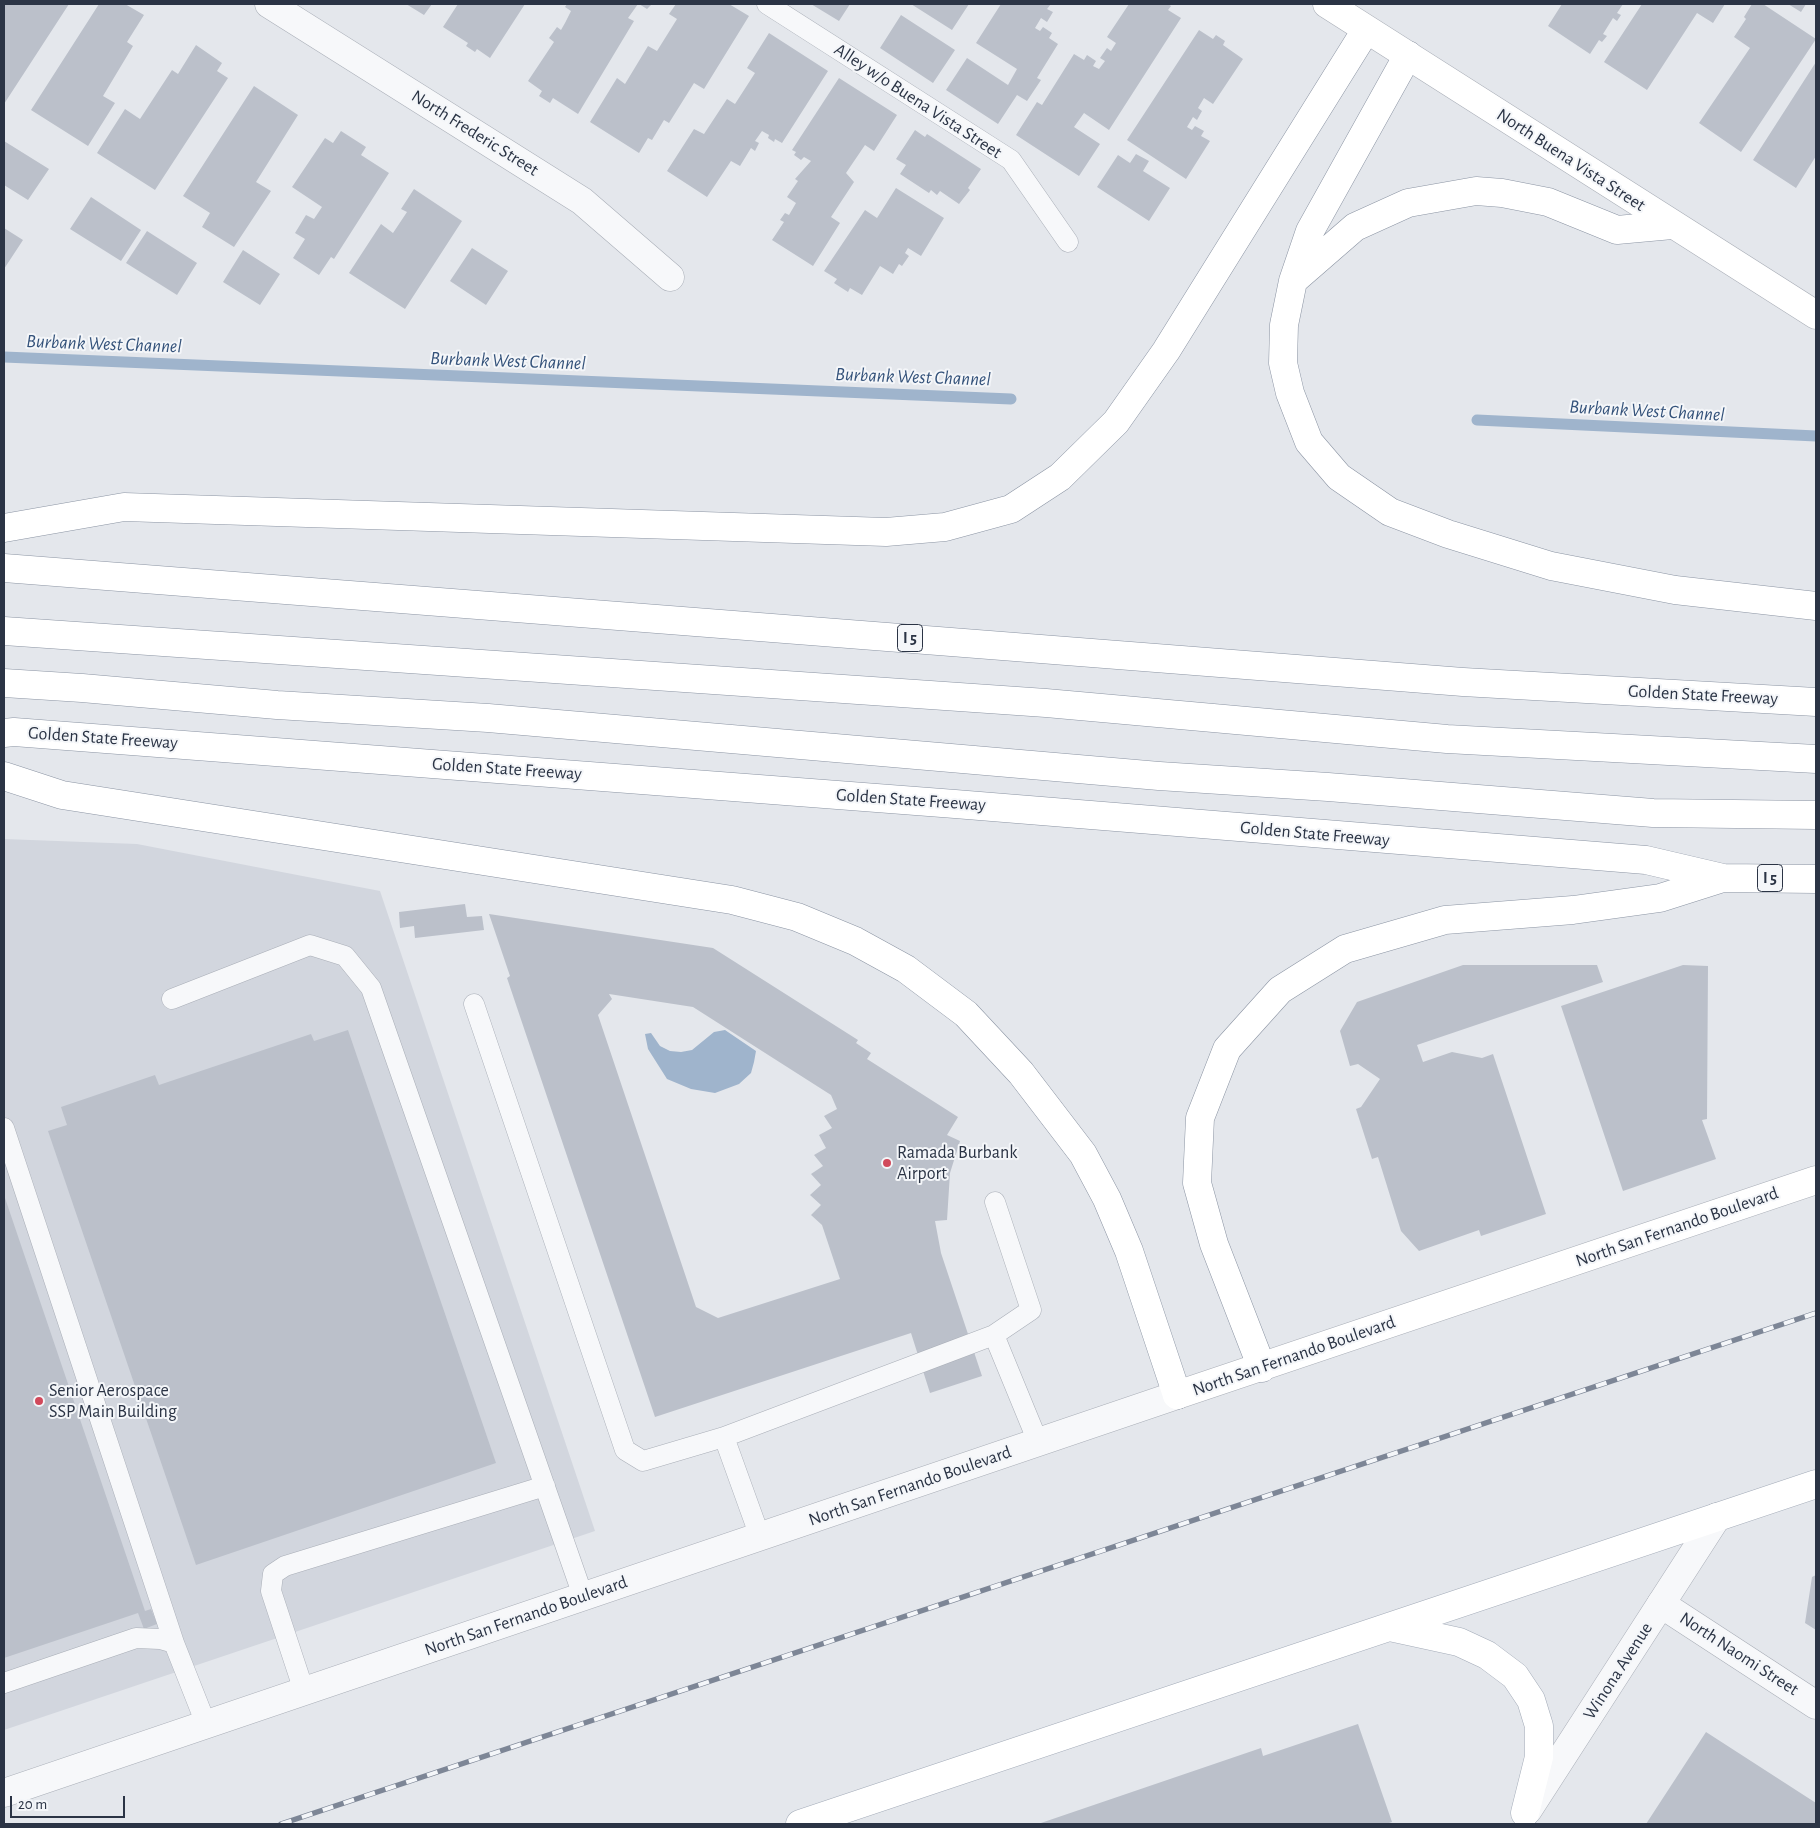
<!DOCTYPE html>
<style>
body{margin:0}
#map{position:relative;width:1820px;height:1828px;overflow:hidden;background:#e4e7ec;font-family:"Alegreya Sans",sans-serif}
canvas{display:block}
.frame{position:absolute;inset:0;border:5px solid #2b3445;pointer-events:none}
.scale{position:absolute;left:10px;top:1796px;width:115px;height:22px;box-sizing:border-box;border:2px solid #2b3445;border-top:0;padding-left:6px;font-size:15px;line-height:18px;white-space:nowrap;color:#2b3445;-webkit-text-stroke:4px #f4f6f9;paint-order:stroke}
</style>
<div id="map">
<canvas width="1820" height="1828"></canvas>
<div class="frame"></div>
<div class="scale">20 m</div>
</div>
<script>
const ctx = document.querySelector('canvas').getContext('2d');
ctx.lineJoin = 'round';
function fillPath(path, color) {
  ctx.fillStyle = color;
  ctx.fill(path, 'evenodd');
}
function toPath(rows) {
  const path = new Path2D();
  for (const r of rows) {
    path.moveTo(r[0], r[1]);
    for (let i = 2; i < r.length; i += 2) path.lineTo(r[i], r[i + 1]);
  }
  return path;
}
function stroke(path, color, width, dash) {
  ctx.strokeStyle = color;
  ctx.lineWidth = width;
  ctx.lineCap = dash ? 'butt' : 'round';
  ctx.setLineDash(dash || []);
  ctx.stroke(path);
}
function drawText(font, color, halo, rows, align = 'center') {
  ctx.font = font + ' "Alegreya Sans",sans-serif';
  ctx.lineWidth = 4;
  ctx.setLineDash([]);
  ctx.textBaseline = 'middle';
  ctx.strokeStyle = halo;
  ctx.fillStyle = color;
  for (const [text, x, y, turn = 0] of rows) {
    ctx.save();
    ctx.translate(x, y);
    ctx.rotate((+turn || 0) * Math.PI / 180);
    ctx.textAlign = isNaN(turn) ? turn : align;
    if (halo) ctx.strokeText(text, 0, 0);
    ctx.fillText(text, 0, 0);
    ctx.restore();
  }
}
const built = toPath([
 [4,839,137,844,380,891,595,1531,4,1730]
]);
const water = toPath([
 [725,1030,756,1051,754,1062,751,1073,739,1084,715,1093,691,1089,667,1079,648,1049,645,1034,651,1033,660,1046,670,1051,681,1052,692,1050,714,1032]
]);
const stream = toPath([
 [4,357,1011,399],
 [1477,420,1816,436]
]);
const building = toPath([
 [4,4,69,4,4,104],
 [99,4,125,4,144,15,127,42,133,46,103,96,115,103,88,146,31,110],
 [406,4,432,4,424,15],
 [458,4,525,4,490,58,477,49,475,52,466,46,468,43,443,27],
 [567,4,638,4,628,18,634,21,578,114,553,98,550,103,539,96,542,91,528,81,554,42,549,38,557,27,561,30,565,23,571,11,565,7],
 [639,4,652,4,647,9],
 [676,4,729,4,749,16,704,89,694,83,669,123,664,120,652,140,648,138,639,153,590,122,617,78,625,84,648,46,657,51,677,19,669,14],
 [811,4,850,4,839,21],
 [911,4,969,4,952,30],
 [1001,4,1051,4,1047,9,1053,12,1047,22,1041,18,1035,28,1040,31,1043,27,1052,33,1049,38,1058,44,1037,78,1041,80,1027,101,1017,95,998,124,946,90,967,58,1008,85,1017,69,976,43],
 [1129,4,1168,4,1171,6,1168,10,1181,18,1109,130,1084,113,1074,127,1100,144,1079,176,1016,135,1037,102,1042,105,1074,54,1084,60,1087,55,1096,61,1093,66,1099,69,1105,61,1100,58,1107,48,1111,51,1116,43,1107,37],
 [1562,4,1623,4,1617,13,1621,15,1617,21,1613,18,1603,34,1607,36,1602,42,1599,40,1590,54,1548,26],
 [1642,4,1725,4,1713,23,1697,13,1647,90,1604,62],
 [1752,4,1763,4,1816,39,1741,152,1699,123,1750,48,1734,37,1746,19,1744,17],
 [1788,4,1806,4,1801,12],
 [901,15,955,50,933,83,880,48],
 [1199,30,1213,39,1216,35,1225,41,1223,45,1243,59,1213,104,1204,98,1198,108,1202,111,1197,120,1193,117,1187,127,1192,130,1195,126,1204,131,1201,136,1210,141,1186,179,1127,140],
 [769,33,828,71,782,143,775,139,774,142,768,138,769,135,762,131,755,141,759,143,755,151,751,148,740,166,731,161,707,197,667,171,694,129,704,134,727,99,735,104,755,73,747,68],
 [196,45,222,63,217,71,228,78,155,190,97,153,125,109,140,119,172,70,178,74],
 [1816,62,1816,156,1796,188,1753,160],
 [839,78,897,115,874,151,865,145,846,173,854,182,831,217,840,223,813,266,772,240,784,222,780,220,785,213,789,215,796,203,787,197,798,181,795,179,811,161,804,157,801,160,794,155,796,152,792,150],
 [254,86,298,115,256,182,271,191,234,247,202,227,210,213,183,196],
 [915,130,925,137,927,134,981,169,968,188,970,190,959,204,940,191,937,195,931,190,929,193,900,174,906,165,896,159],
 [341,131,366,147,361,155,389,173,334,259,331,257,319,275,293,258,305,239,295,233,306,215,314,219,322,207,292,187,325,138,333,143],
 [4,141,49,169,28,200,4,185],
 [1136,154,1149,161,1143,171,1170,188,1149,221,1097,187,1118,155,1130,163],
 [896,188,944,218,921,256,908,248,905,253,909,256,902,266,899,264,893,274,880,266,862,295,850,288,848,292,834,283,837,279,824,271,865,210,877,218],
 [414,189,462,221,405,309,349,273,381,224,393,233,407,212,401,209],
 [91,197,141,230,121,261,70,229],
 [4,228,23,240,4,269],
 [147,231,197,263,177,295,126,263],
 [472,248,508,271,486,305,450,281],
 [243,250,280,274,260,305,223,282],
 [465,904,467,917,482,916,484,930,415,938,414,926,400,928,399,912],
 [489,914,713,948,858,1040,856,1043,871,1053,867,1059,958,1117,947,1135,960,1141,950,1173,947,1220,935,1221,941,1253,982,1376,930,1393,911,1333,655,1417,507,978,510,976],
 [609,994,693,1007,831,1095,837,1109,824,1116,832,1128,819,1135,826,1148,814,1155,823,1166,811,1174,821,1185,810,1195,821,1205,811,1215,822,1225,840,1279,718,1318,696,1307,598,1015,612,999],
 [1463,965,1597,965,1603,982,1417,1045,1423,1062,1452,1052,1482,1058,1493,1054,1546,1214,1481,1236,1479,1230,1419,1251,1401,1231,1378,1157,1372,1159,1356,1109,1361,1107,1380,1079,1358,1064,1350,1066,1340,1031,1357,1002],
 [1683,965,1708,966,1707,1119,1702,1120,1716,1159,1623,1191,1561,1006],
 [348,1030,496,1463,196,1565,48,1131,67,1125,61,1107,155,1075,159,1085,311,1034,314,1041],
 [4,1195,145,1611,151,1609,157,1624,144,1629,138,1613,4,1658],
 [1816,1575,1816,1630,1805,1623,1812,1577],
 [1358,1724,1392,1822,1386,1824,1038,1824,1261,1748,1263,1756],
 [1706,1732,1816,1803,1816,1824,1646,1824]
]);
const service = toPath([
 [767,4,1011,160,1068,242],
 [172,999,310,945,345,956,371,988,583,1596],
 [474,1004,625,1450,643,1461,724,1437],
 [4,1128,174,1643],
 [995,1202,1031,1310,994,1335,1038,1442],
 [760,1537,724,1437,994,1335],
 [4,1683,136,1638,160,1639,174,1643,206,1724],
 [304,1691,271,1591,273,1574,285,1566,545,1486]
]);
const minor = toPath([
 [269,4,582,201,670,277],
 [1661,1604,1816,1705]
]);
const tertiary = toPath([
 [4,1793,1177,1395],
 [1528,1810,1717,1517]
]);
const secondary = toPath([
 [1327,4,1816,315],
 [1177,1395,1816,1180]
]);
const primary = toPath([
 [1390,1627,1459,1642,1487,1655,1515,1676,1531,1700,1539,1726,1539,1757,1525,1813],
 [800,1824,1816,1484]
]);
const motorway = toPath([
 [1408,55,1310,231,1293,281,1284,325,1283,363,1290,393,1309,442,1339,477,1390,512,1448,534,1551,566,1675,590,1816,606],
 [1294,280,1355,227,1408,203,1476,191,1502,193,1548,202,1617,230,1672,225],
 [4,528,124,507,886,532,945,527,1011,509,1060,477,1116,422,1166,351,1366,30],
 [4,568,1463,682,1816,702],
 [4,631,1046,703,1447,739,1816,759],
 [4,683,82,688,277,705,488,718,1159,776,1328,787,1653,813,1816,815],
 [4,733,14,732,955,804,1646,860,1723,878,1816,879],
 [4,776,62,795,732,900,797,917,855,941,906,969,966,1014,1021,1073,1083,1154,1107,1199,1129,1251,1177,1395],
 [1262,1368,1214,1244,1197,1183,1200,1118,1227,1049,1280,990,1345,949,1445,920,1573,910,1660,898,1723,878]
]);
const rail = toPath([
 [281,1824,1816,1313]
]);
const markers = [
 [887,1163,5,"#d1495b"],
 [39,1401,5,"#d1495b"]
];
const shields = [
 [910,638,25],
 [1770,878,25]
];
const shieldNames = [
 ["I 5",910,638],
 ["I 5",1770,878]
];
const streetNames = [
 ["Alley w/o Buena Vista Street",918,101,33],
 ["North Frederic Street",475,133,32],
 ["North Buena Vista Street",1571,160,33],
 ["Golden State Freeway",1703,695,3],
 ["Golden State Freeway",103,738,4],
 ["Golden State Freeway",507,769,4],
 ["Golden State Freeway",911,800,4],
 ["Golden State Freeway",1315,834,5],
 ["North San Fernando Boulevard",1677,1227,-19],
 ["North San Fernando Boulevard",1294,1356,-19],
 ["North San Fernando Boulevard",910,1486,-19],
 ["North San Fernando Boulevard",526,1616,-19],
 ["North Naomi Street",1739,1654,33],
 ["Winona Avenue",1618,1671,-57]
];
const poiNames = [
 ["Ramada Burbank",897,1153],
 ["Airport",897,1174],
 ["Senior Aerospace",49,1391],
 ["SSP Main Building",49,1412]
];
const waterNames = [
 ["Burbank West Channel",104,344,2],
 ["Burbank West Channel",508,361,2],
 ["Burbank West Channel",913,377,2],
 ["Burbank West Channel",1647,411,3]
];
fillPath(built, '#d2d6de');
fillPath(water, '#9fb4cc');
stroke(stream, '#9fb4cc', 11);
fillPath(building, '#bbc0ca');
stroke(service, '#a9aeb7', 21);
stroke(minor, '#a9aeb7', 29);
stroke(tertiary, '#a9aeb7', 29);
stroke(secondary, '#a9aeb7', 29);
stroke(primary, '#a3abb8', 29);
stroke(motorway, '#8b94a3', 29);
stroke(service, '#f7f8fa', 20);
stroke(minor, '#f7f8fa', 28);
stroke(tertiary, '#f7f8fa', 28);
stroke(secondary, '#fff', 28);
stroke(primary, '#fff', 28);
stroke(motorway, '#fff', 28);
stroke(rail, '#7d8696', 5.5);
stroke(rail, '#f4f6f9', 4, [11]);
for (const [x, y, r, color] of markers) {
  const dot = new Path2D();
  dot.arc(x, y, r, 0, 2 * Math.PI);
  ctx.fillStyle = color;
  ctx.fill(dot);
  stroke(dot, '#f4f6f9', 2);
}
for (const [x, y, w] of shields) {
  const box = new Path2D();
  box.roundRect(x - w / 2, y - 13.5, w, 27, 4);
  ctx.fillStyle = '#f4f6f9';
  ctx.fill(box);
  stroke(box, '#2b3445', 1);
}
drawText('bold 16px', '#2b3445', null, shieldNames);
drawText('18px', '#2b3445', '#f4f6f9', streetNames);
drawText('18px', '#2b3445', '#f4f6f9', poiNames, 'left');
drawText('italic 19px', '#34527a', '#f4f6f9', waterNames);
</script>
